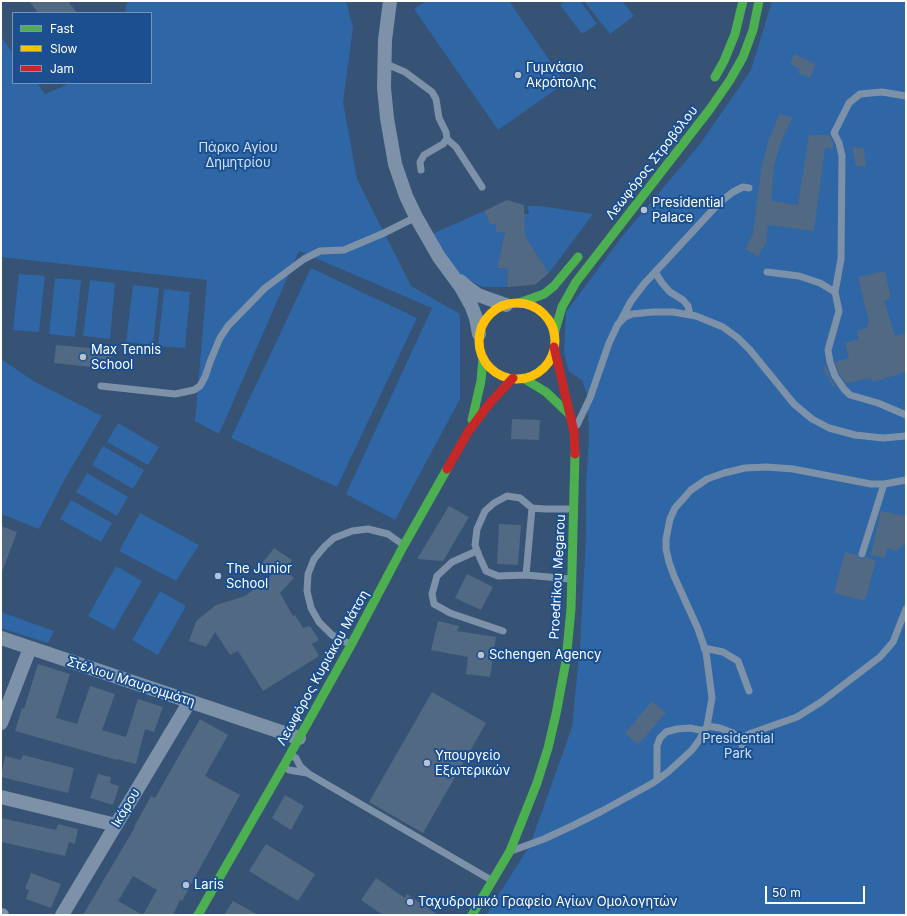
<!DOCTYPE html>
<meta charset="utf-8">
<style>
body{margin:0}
#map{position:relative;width:907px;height:916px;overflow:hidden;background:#365274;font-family:Inter,sans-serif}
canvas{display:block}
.frame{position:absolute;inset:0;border:2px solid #fff;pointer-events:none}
.legend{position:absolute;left:12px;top:12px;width:140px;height:72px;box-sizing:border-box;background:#1b4f8f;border:1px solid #7695bc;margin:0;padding:5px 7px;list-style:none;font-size:12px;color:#fff}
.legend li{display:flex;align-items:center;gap:8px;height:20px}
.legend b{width:20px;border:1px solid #7695bc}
.scale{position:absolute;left:765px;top:886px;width:100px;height:18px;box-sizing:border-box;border:2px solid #fff;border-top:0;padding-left:5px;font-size:12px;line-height:14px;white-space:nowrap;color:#fff;-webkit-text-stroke:3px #1b4f8f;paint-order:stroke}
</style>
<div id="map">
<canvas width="907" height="916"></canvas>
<div class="frame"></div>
<ul class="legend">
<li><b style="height:5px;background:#4caf50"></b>Fast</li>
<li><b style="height:5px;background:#ffc107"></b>Slow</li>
<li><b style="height:5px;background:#c62828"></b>Jam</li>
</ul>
<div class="scale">50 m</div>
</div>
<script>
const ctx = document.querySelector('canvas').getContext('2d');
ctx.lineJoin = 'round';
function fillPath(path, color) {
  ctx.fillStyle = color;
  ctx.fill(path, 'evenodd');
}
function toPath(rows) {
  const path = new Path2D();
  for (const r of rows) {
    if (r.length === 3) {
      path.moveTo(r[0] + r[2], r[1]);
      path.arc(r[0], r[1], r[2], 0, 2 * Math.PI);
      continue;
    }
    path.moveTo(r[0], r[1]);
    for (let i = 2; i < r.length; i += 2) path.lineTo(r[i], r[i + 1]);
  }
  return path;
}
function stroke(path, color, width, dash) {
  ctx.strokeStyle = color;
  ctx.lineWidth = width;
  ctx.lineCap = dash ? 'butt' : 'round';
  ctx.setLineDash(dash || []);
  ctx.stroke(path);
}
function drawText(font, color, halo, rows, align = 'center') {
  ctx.font = font + ' Inter,sans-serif';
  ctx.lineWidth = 4;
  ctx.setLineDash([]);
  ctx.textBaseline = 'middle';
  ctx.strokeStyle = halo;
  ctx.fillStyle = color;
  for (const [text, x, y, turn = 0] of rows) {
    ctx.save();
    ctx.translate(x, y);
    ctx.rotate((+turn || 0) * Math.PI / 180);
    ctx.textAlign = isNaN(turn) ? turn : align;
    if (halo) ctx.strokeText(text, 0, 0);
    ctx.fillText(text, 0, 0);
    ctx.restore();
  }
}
const green = toPath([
 [127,1,346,1,353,28,343,102,357,179,411,286,460,314,460,399,395,520,346,494,432,308,299,251,219,434,195,421,207,280,1,257,1,37,13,53,13,83,37,83,45,94,71,83,151,83,151,13,125,13],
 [426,1,509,1,565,83,498,130,414,9],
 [566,1,580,1,597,24,582,34,560,5],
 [584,1,622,1,634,16,610,34],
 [772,1,906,1,906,915,486,915,530,845,572,727,580,646,586,537,586,484,589,436,587,394,582,380,569,372,564,353,566,312,621,238,700,144,751,70],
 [527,206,540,206,593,214,549,273,520,229,524,214,529,214],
 [484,211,490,224,496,224,496,231,505,232,497,268,508,269,507,287,483,287,467,280,446,260,432,234],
 [311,268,417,318,337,487,231,438],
 [19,274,45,276,39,332,13,330],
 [55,278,81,280,75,337,49,334],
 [90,280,115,283,110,339,83,336],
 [133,285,159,288,153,345,126,342],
 [164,289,190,292,185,348,158,346],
 [1,359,35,382,102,416,66,477,39,529,1,514],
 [118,423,159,447,148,465,107,442],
 [103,446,144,470,133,489,92,465],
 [87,473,128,497,117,516,76,492],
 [71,500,112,523,101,542,60,519],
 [140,513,199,545,176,581,119,551],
 [116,566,142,581,114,630,88,616],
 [160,591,186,606,158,655,132,640],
 [1,612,54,631,48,643,1,628]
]);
const building = toPath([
 [29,1,68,1,77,13,38,13],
 [794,54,816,64,810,78,798,73,800,69,790,64],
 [779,114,793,117,782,139,774,166,771,201,798,205,809,135,829,135,833,143,833,149,825,148,814,231,768,225,766,243,758,256,745,249,753,234,761,170,768,142],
 [852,147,864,148,866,166,856,166],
 [507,200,524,205,525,236,549,273,536,284,532,285,507,287,508,269,497,268,505,232,496,232,496,224,490,224,484,211],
 [885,271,891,299,884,300,895,336,906,333,906,372,873,382,871,378,846,383,839,374,835,362,849,358,845,343,859,339,857,331,868,327,867,323,869,322,858,277],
 [56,345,112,350,110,369,54,363],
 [826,366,830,378,836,386,833,386,822,367],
 [512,419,540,420,539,440,511,439],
 [449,506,469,517,443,561,417,559],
 [881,511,906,516,906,542,897,551,887,548,885,558,871,555],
 [499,524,521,525,518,565,497,564],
 [1,526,17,532,2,572,1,572],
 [274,548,292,560,285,570,294,578,280,593,293,616,295,615,303,628,310,626,319,640,312,644,319,656,263,691,238,651,230,655,215,632,206,647,189,641,196,621,216,605,245,596,271,576,260,566],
 [845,552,857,555,861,559,866,557,876,560,865,601,834,593],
 [467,574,493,587,481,610,455,598],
 [438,621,459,626,457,631,496,637,490,677,466,674,468,657,431,650],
 [38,664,70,674,56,718,77,724,90,686,115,694,102,730,126,737,138,699,163,707,154,732,145,729,136,764,117,759,117,760,15,731,22,708,24,709],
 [432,692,486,723,423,833,369,802],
 [652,701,666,713,638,745,625,733],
 [200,719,228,735,205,776,240,795,182,901,180,900,173,915,83,915,135,827,134,827,151,796,155,798],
 [133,876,157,890,143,915,118,901],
 [23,755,74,768,68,793,1,777,5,756,21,760],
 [98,774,111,777,110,783,119,786,113,805,90,798],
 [285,795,304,806,291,830,272,818],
 [1,818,56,830,58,824,78,829,75,844,69,842,65,856,1,842],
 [266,844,315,874,298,901,249,871],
 [31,873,61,884,51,908,26,899,29,890,25,889],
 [376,878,405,898,407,894,438,915,383,915,361,900],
 [233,901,258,915,224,915]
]);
const lane = toPath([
 [384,63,405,72,432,92,436,99,439,118,446,132,447,139,443,144,424,155,420,162,421,170],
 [906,96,882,92,860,94,849,103,834,133,839,143,842,156,841,259,835,292,839,311,828,350,830,362,835,376,844,389,850,395,878,403,906,415],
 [447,139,456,147,482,187],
 [655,272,662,283,670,292,683,300,688,306,690,315],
 [767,272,799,276,820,283,835,292],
 [621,320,631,301,644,284,720,202,733,192,743,187,749,188],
 [101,386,175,394,194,390,200,386,205,377,210,362,220,338,228,326,265,288,304,259,320,251,344,250,384,233,416,217],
 [577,425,590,398,609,343,618,324,625,317,632,314,653,312,673,312,696,316,723,327,738,338,750,350,794,404,812,419,829,428,855,435,883,438,906,436],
 [477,551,470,554,452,562,437,576,432,594,434,604,450,613,503,631],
 [862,554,884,484],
 [526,575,532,508],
 [571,579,526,575,498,576,486,571,480,558,475,545,477,529,485,511,494,503,507,496,520,498,532,508,545,509,572,509],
 [350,644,332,635,319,622,311,608,307,591,308,574,314,559,325,546,334,538,352,531,368,529,388,534,402,544],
 [704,648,723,652,738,661,749,691],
 [707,726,720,728,733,733,741,739,742,745],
 [741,739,749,734,797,717,821,702,880,657,893,642,906,609],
 [292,756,296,758,300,766,309,774,491,880],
 [284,767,289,770,307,773],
 [657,780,657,746,660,738,666,732,677,729,690,728,705,731],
 [514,850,544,839,572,826,602,811,653,783,668,772,692,750,700,739,707,726,712,698,706,652,698,629,674,576,669,562,666,549,666,539,670,519,675,508,691,490,707,479,724,473,745,468,767,467,793,469,871,484,884,484,906,480]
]);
const street = toPath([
 [390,1,385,40,384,88,387,118,395,164,406,196,416,217,439,257,461,287,471,305,476,318,479,334],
 [460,281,468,288,478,295,506,305],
 [1,638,299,738],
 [1,723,30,648],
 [1,797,116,825],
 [1,915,2,915],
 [62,915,190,701]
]);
const fast = toPath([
 [715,77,724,61,735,34,743,1],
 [519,303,544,294,554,286,578,257],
 [554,334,562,307,576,282,710,109,730,80,743,57,753,30,759,1],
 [523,378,546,392,569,414],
 [472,420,481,381,483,358],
 [198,915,283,767,351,645,404,545,447,469],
 [472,915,510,851,537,783,548,748,556,714,566,661,571,609,575,454]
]);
const slow = toPath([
 [517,341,38]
]);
const jam = toPath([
 [554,347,574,432,575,454],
 [447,469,468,432,489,404,513,378]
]);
const markers = [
 [518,75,4,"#b9c2ce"],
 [644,210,4,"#b9c2ce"],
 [83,357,4,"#b9c2ce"],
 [218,576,4,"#b9c2ce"],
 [481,655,4,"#b9c2ce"],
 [427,763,4,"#b9c2ce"],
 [186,885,4,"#b9c2ce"],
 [410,902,4,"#b9c2ce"]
];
const poiNames = [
 ["Γυμνάσιο",526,68],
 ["Ακρόπολης",526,83],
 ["Presidential",652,203],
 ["Palace",652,218],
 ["Max Tennis",91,350],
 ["School",91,365],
 ["The Junior",226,569],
 ["School",226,584],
 ["Schengen Agency",489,655],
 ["Υπουργείο",435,756],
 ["Εξωτερικών",435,771],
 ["Laris",194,885],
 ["Ταχυδρομικό Γραφείο Αγίων Ομολογητών",418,902]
];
const parkNames = [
 ["Πάρκο Αγίου",238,148],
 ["Δημητρίου",238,163],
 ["Presidential",738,739],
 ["Park",738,754]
];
const streetNames = [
 ["Λεωφόρος Στροβόλου",652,163,-52],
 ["Proedrikou Megarou",558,577,-87],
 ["Λεωφόρος Κυριάκου Μάτση",323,668,-61],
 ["Στέλιου Μαυρομμάτη",131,682,18],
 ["Ικάρου",126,808,-59]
];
fillPath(green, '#2f66a5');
fillPath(building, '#526984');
stroke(lane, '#7d92a8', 7);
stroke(street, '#7d92a8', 14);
stroke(fast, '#4caf50', 9);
stroke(slow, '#ffc107', 9);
stroke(jam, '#c62828', 9);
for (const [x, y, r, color] of markers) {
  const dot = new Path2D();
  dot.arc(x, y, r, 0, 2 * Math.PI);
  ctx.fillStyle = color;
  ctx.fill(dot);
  stroke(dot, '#1b4f8f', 1.5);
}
drawText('13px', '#fff', '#1b4f8f', poiNames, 'left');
drawText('13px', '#cfe3fa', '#1b4f8f', parkNames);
drawText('13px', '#fff', '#1b4f8f', streetNames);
</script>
